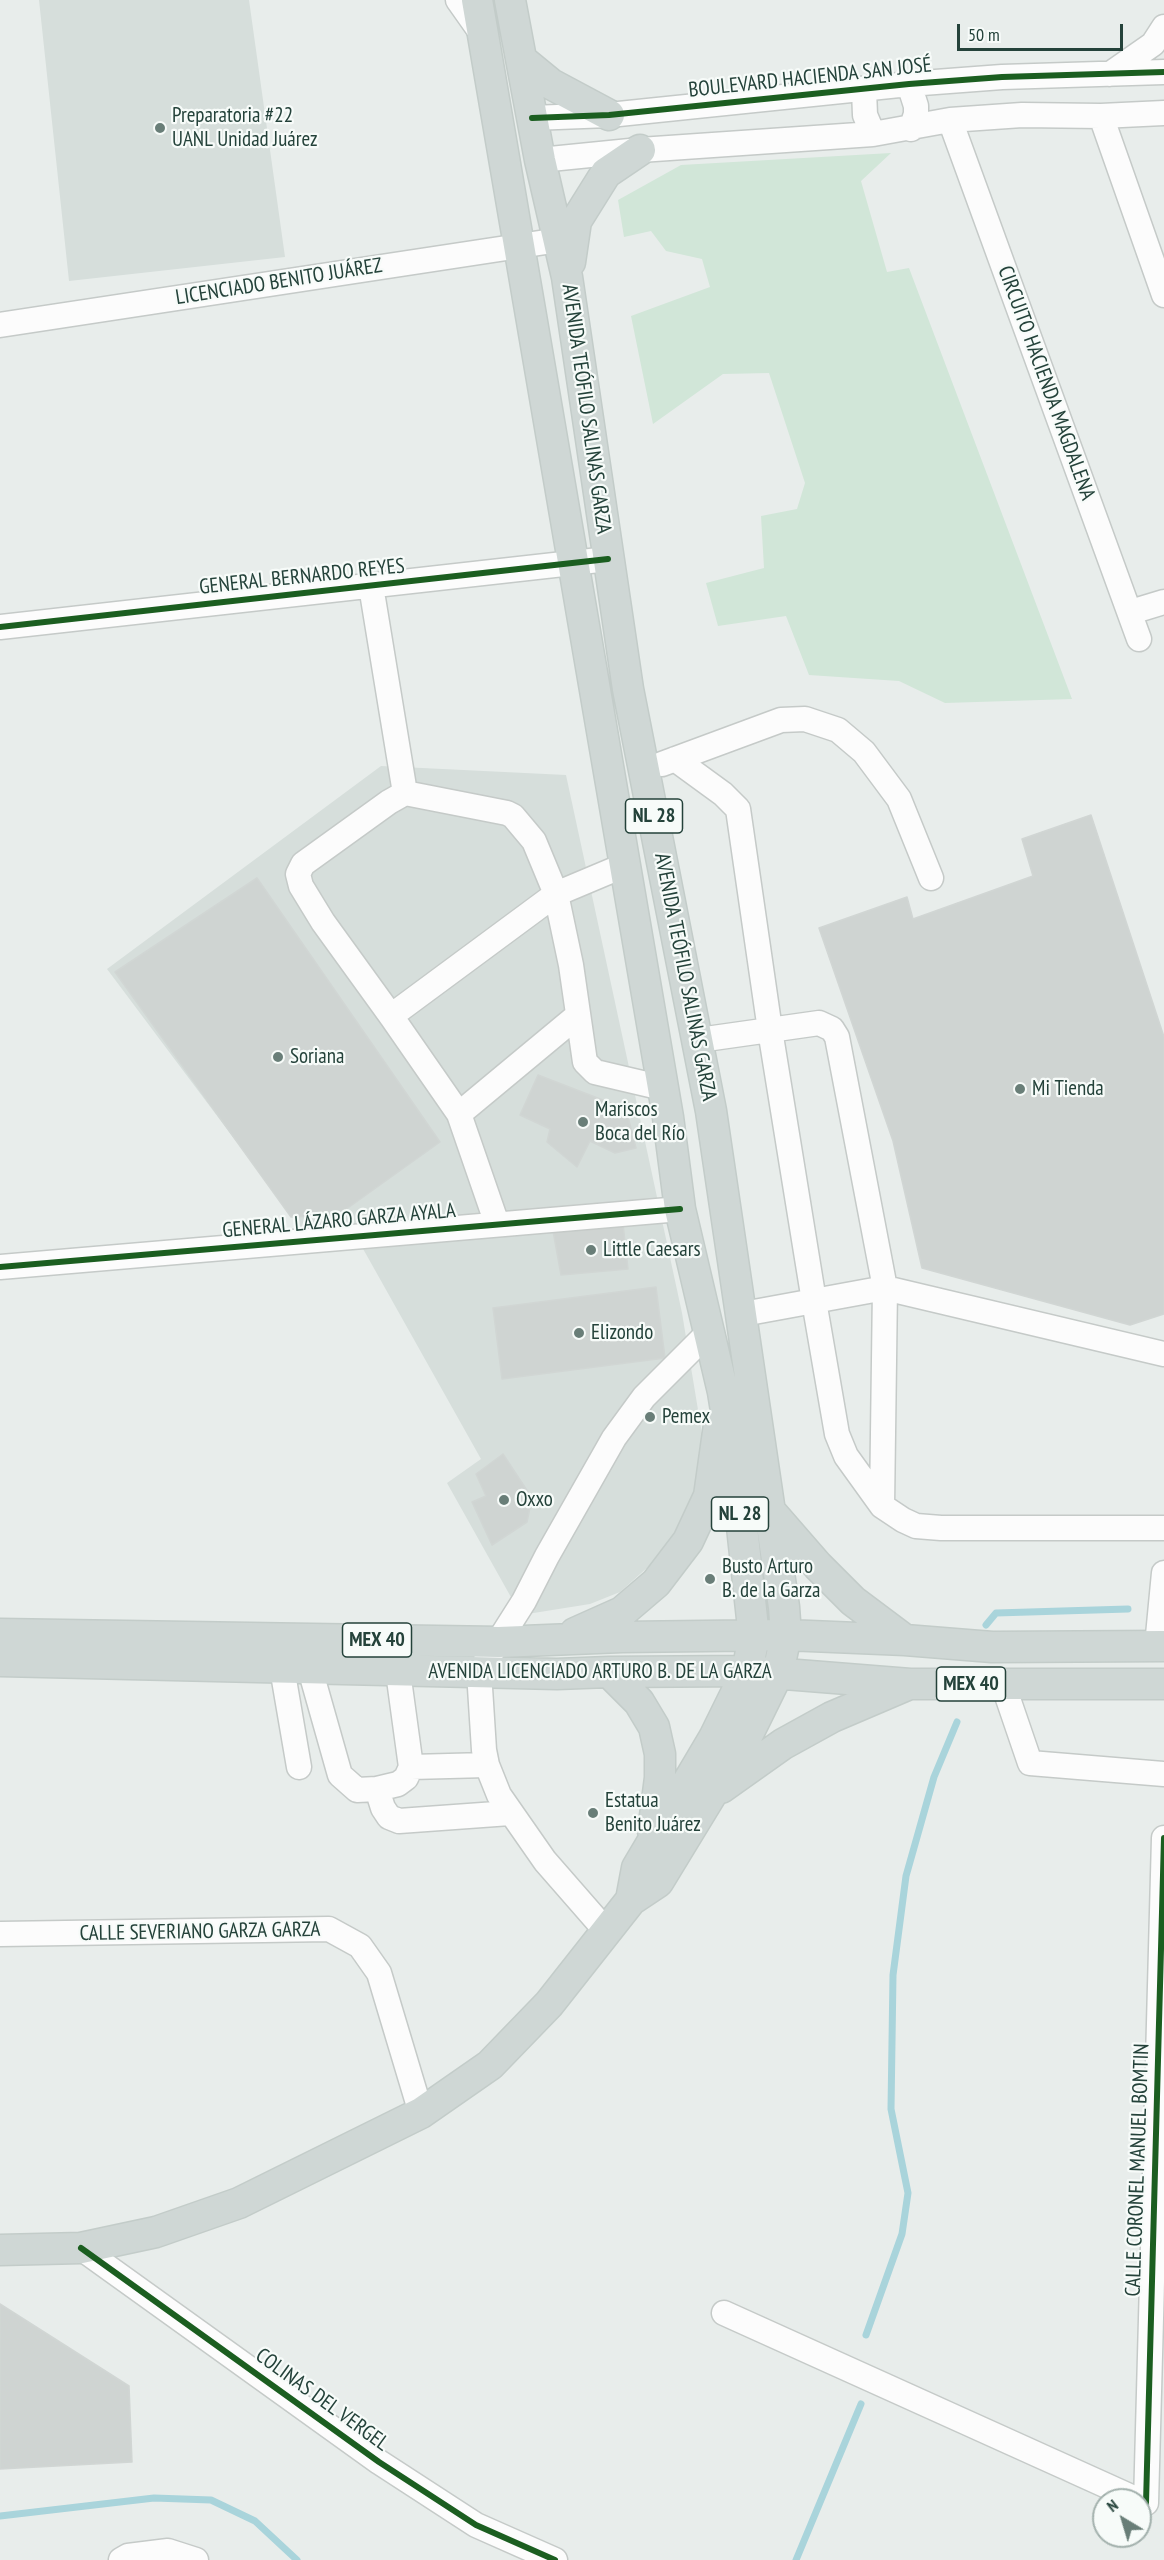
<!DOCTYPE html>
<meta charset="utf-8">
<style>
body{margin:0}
#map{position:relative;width:1164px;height:2560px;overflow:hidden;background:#e8edeb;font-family:"PT Sans Narrow",sans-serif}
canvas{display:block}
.north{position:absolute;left:1092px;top:2488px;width:60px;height:60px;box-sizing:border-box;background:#f7fbf9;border:2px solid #a3b1ad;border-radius:50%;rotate:322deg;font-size:16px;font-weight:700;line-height:24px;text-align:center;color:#24423a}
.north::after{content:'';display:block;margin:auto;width:21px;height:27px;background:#697e78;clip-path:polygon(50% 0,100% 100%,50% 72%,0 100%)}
.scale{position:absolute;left:957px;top:24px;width:166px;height:27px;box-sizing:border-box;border:3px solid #24423a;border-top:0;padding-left:8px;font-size:18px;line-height:21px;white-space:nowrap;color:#24423a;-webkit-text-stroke:4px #f7fbf9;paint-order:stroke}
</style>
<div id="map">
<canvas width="1164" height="2560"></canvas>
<div class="north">N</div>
<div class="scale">50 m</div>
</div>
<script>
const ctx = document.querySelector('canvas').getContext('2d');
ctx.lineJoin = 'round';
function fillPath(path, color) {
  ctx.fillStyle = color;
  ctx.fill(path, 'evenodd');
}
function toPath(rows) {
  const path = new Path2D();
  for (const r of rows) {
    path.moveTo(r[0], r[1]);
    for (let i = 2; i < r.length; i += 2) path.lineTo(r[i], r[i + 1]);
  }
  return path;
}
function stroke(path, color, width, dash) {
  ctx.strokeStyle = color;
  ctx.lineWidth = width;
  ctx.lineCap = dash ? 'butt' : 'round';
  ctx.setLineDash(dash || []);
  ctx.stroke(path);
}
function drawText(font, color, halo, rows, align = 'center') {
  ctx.font = font + ' "PT Sans Narrow",sans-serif';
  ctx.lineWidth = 4.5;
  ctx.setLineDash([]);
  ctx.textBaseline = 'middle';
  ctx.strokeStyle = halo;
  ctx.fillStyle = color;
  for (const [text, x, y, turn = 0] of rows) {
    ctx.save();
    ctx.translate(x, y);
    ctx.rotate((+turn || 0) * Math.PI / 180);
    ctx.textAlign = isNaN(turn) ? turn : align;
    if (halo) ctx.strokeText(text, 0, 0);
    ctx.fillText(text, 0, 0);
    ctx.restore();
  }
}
const built = toPath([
 [39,0,249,0,285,257,69,281],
 [381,766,566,775,682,1313,703,1440,699,1498,678,1530,649,1566,620,1592,590,1604,521,1615,447,1483,481,1459,362,1247,304,1232,107,969]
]);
const green = toPath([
 [891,153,861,181,887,272,909,268,1072,699,945,703,899,681,809,675,786,616,718,626,706,583,764,568,761,516,797,509,805,483,769,373,723,374,653,424,631,316,710,287,702,259,666,251,651,231,624,237,618,200,681,165]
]);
const stream = toPath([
 [986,1625,996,1613,1128,1609],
 [866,2335,902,2234,908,2193,891,2109,893,1975,906,1876,934,1777,957,1722],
 [0,2516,154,2498,211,2500,255,2521,297,2560],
 [796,2560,861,2404]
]);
const building = toPath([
 [1091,815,1164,1037,1164,1314,1130,1325,922,1268,893,1141,819,928,907,897,913,919,1033,876,1022,839,1091,815],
 [257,878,440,1142,338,1215,291,1217,115,972,257,878],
 [538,1075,626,1109,636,1148,615,1153,590,1141,577,1167,547,1142,550,1129,520,1115,538,1075],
 [623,1224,628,1269,561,1275,553,1231,623,1224],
 [656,1287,665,1358,502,1379,493,1308,656,1287],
 [503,1454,532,1498,527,1522,492,1545,472,1502,486,1496,476,1474,503,1454],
 [0,2304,129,2386,132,2462,0,2469,0,2304]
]);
const minor = toPath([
 [458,0,482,34],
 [1110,74,1153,44,1164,27],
 [909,84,916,106,916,114,911,129],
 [864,90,865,115,873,134],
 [1101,116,1164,295],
 [532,118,609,115,909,84,1002,77,1164,72],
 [950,120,1139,639],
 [540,160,640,150,873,134,950,120,1022,115,1101,116,1164,113],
 [0,325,559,240],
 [371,586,405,793],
 [1131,612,1164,602],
 [0,627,608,559],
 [675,759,723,794,738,809,770,1030,814,1301,837,1434,846,1456,882,1506,903,1520,916,1526,941,1528,1164,1528],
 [662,764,781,720,805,719,838,730,864,752,899,799,931,878],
 [625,865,556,894,391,1016,323,922,301,886,298,874,303,864,389,802,405,793,507,813,513,816,534,841,556,894,571,965,585,1062,595,1072,663,1088],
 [391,1016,459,1114,577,1016],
 [699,1040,819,1023,832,1029,837,1037,885,1288,882,1506],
 [459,1114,497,1224],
 [0,1267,680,1209],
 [743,1314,885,1288,1164,1354],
 [1157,1646,1164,1573],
 [282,1668,299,1767],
 [310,1669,340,1775,357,1790,377,1789,398,1784,406,1778,411,1767,487,1765],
 [398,1672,411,1767],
 [1003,1684,1030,1763,1164,1774],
 [377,1789,383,1808,389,1817,399,1821,510,1813],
 [607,1932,545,1861,499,1795,487,1765,484,1750,479,1672,524,1601,547,1556,614,1438,644,1397,709,1332],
 [0,1934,329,1929,360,1946,379,1973,421,2113],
 [81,2248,379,2462,476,2525,555,2560],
 [724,2313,1138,2500],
 [1146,2503,1164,1838],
 [121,2560,128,2556,168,2551,196,2560]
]);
const major = toPath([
 [477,0,668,1117,680,1209,723,1392,736,1472,754,1637,747,1671,714,1738,637,1868,631,1900],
 [523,61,551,84,609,115],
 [570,262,576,221,606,173,640,150],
 [771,1512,818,1566,853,1601,905,1640],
 [575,1633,622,1612,656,1583,688,1541,709,1496,719,1425],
 [0,1634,499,1642,622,1637,786,1635,905,1640,992,1647,1164,1646],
 [0,1661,557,1674,609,1672,747,1671,910,1684,1164,1684],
 [609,1672,639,1702,654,1727,660,1754,660,1778,653,1831],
 [721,1788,783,1744,832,1717,907,1685],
 [0,2250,81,2248,156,2232,239,2203,421,2113,490,2065,549,2004,631,1900,658,1882,747,1736,778,1673,786,1635,784,1607,711,1111,628,689,567,277,540,160,510,0]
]);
const cycleway = toPath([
 [532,118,609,115,909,84,1002,77,1164,72],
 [0,627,608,559],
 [0,1267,680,1209],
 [81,2248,379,2462,476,2525,555,2560],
 [1146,2503,1164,1838]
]);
const markers = [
 [160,128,6,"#697e78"],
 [278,1057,6,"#697e78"],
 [1020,1089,6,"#697e78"],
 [583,1122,6,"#697e78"],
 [591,1250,6,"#697e78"],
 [579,1333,6,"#697e78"],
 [650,1417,6,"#697e78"],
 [504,1500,6,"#697e78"],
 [710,1579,6,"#697e78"],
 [593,1813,6,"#697e78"]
];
const shields = [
 [654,816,57],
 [740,1514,57],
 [377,1640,69],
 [971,1684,69]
];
const shieldNames = [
 ["NL 28",654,816],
 ["NL 28",740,1514],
 ["MEX 40",377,1640],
 ["MEX 40",971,1684]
];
const streetNames = [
 ["BOULEVARD HACIENDA SAN JOSÉ",810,78,-6],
 ["LICENCIADO BENITO JUÁREZ",279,282,-9],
 ["CIRCUITO HACIENDA MAGDALENA",1046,383,70],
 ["AVENIDA TEÓFILO SALINAS GARZA",586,409,82],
 ["GENERAL BERNARDO REYES",302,577,-6],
 ["AVENIDA TEÓFILO SALINAS GARZA",685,977,79],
 ["GENERAL LÁZARO GARZA AYALA",339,1221,-5],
 ["AVENIDA LICENCIADO ARTURO B. DE LA GARZA",600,1672],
 ["CALLE SEVERIANO GARZA GARZA",200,1932,-1],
 ["CALLE CORONEL MANUEL BOMTIN",1138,2170,-88],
 ["COLINAS DEL VERGEL",322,2400,36]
];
const poiNames = [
 ["Preparatoria #22",172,116],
 ["UANL Unidad Juárez",172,140],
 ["Soriana",290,1057],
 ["Mi Tienda",1032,1089],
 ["Mariscos",595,1110],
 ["Boca del Río",595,1134],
 ["Little Caesars",603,1250],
 ["Elizondo",591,1333],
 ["Pemex",662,1417],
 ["Oxxo",516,1500],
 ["Busto Arturo",722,1567],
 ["B. de la Garza",722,1591],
 ["Estatua",605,1801],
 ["Benito Juárez",605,1825]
];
fillPath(built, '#d6dedb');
fillPath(green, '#d1e6d8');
stroke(stream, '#a9d4db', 7);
fillPath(building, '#cfd4d2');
stroke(building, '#d1d6d4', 1.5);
stroke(minor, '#c5cac8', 27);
stroke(major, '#c3ccc9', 33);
stroke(minor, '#fcfcfc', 24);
stroke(major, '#cfd7d5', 30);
stroke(cycleway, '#1b5e20', 6);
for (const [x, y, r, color] of markers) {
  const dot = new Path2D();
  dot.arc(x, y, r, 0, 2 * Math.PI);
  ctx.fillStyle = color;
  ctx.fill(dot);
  stroke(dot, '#f7fbf9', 2);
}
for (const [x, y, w] of shields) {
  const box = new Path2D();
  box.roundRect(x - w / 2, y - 17, w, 34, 4.5);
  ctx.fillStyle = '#f7fbf9';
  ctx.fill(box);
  stroke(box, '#24423a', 1.5);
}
drawText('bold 20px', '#24423a', null, shieldNames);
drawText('21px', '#24423a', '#f7fbf9', streetNames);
drawText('21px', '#24423a', '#f7fbf9', poiNames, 'left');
</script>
